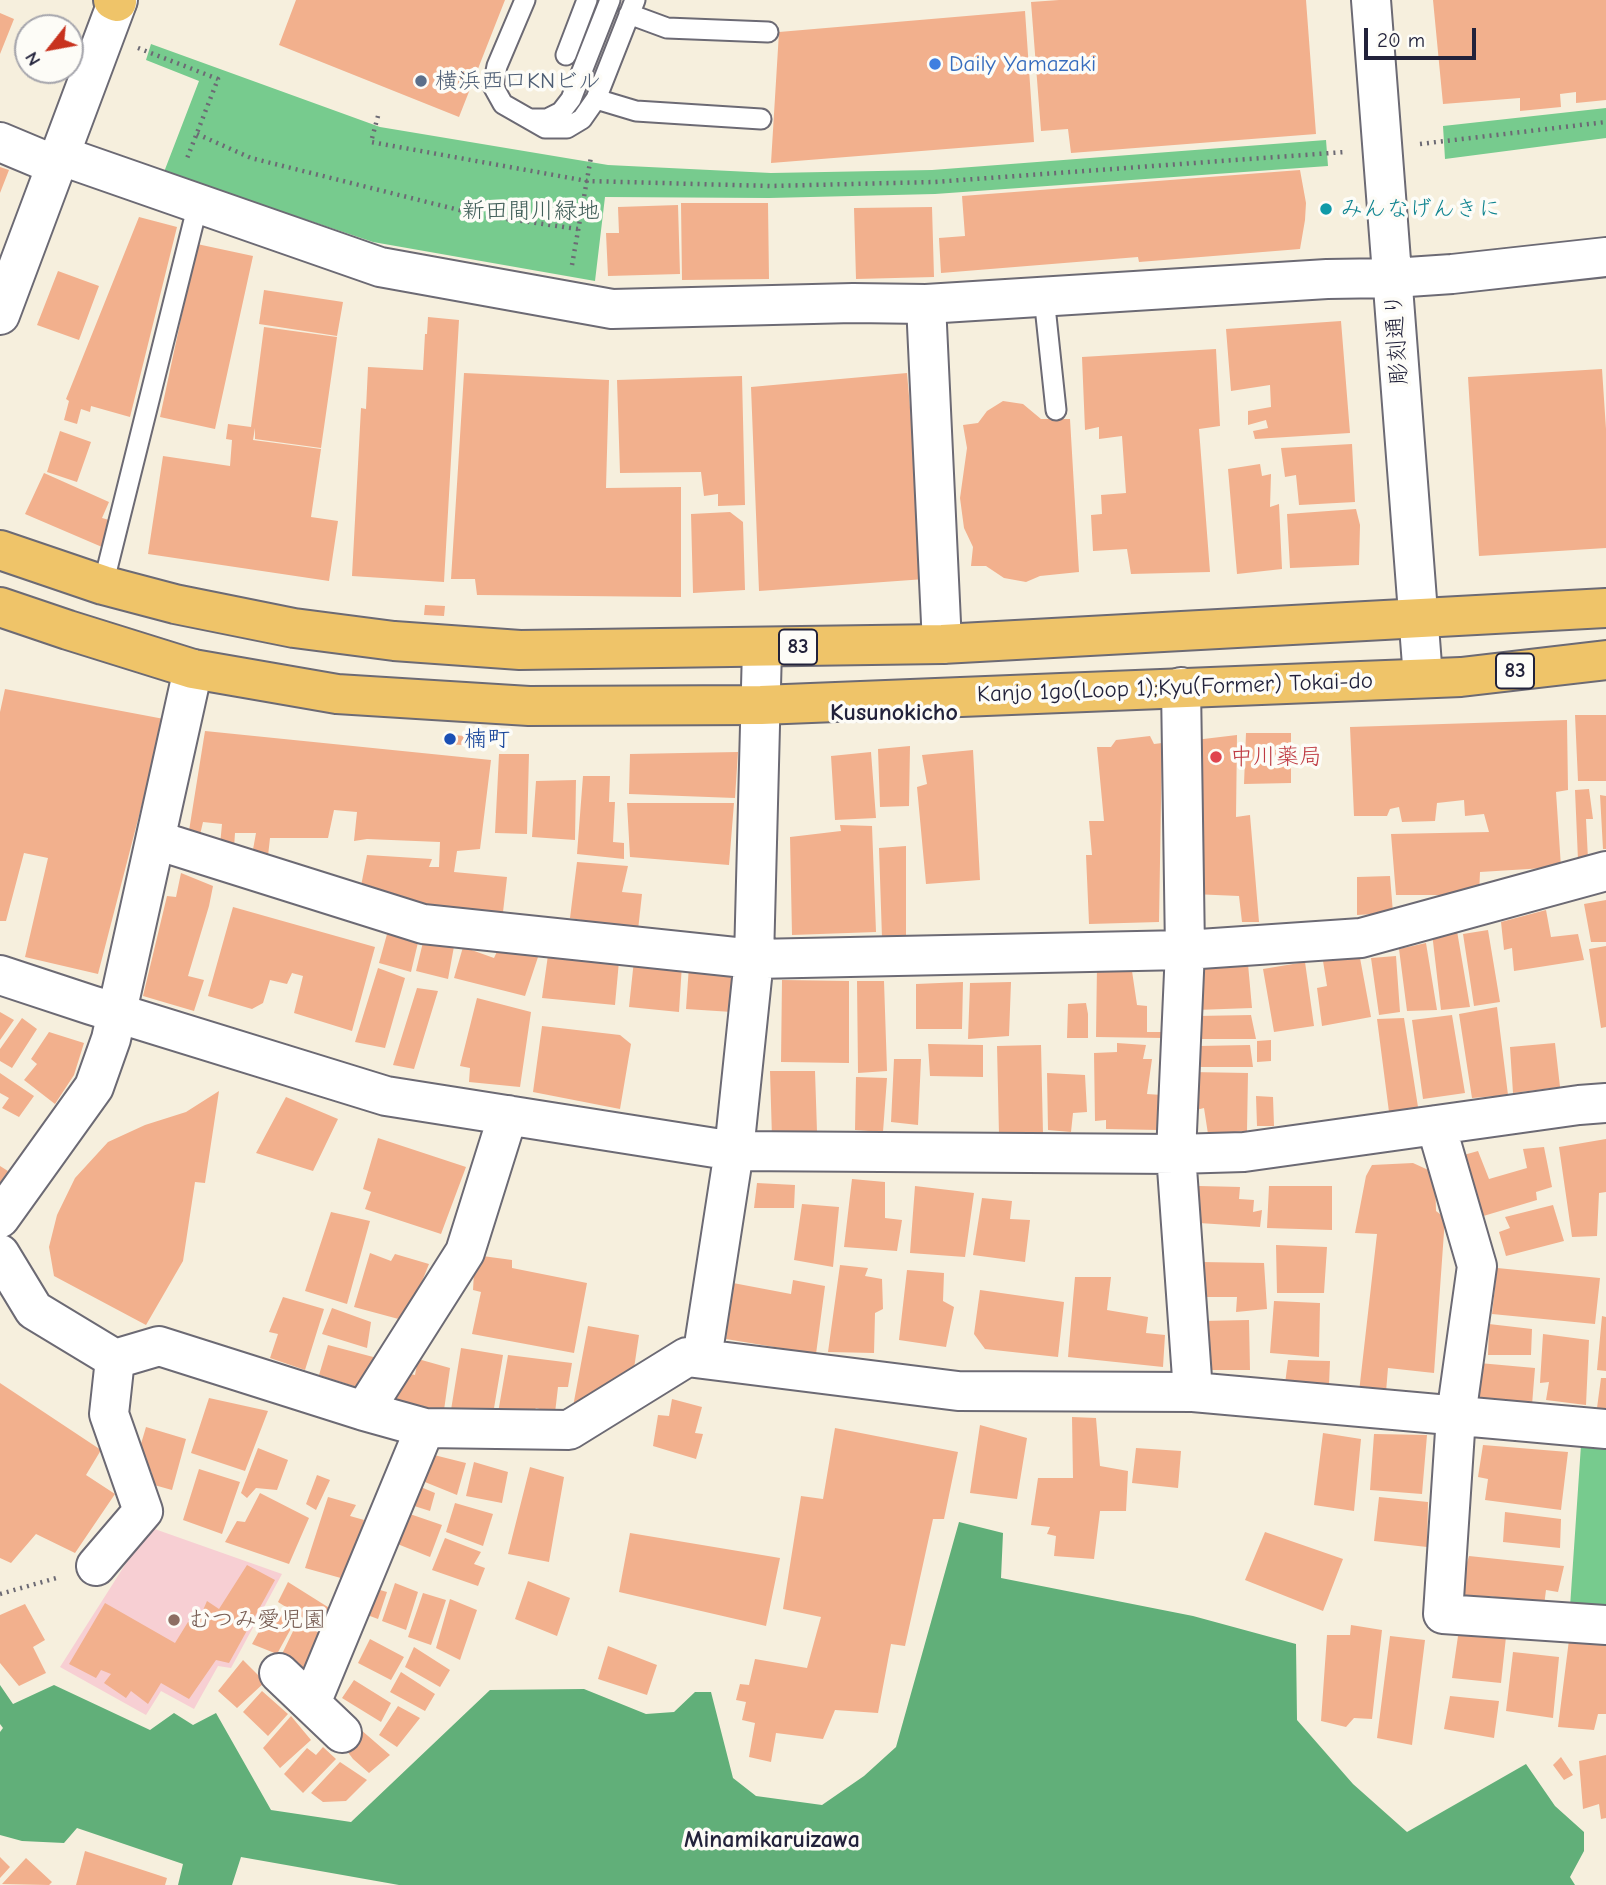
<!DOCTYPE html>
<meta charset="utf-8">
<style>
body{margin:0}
#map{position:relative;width:1606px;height:1885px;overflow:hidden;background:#f6efdd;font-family:"Comic Neue",sans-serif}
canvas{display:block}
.north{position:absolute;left:14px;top:14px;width:70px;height:70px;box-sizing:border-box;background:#fdfcf7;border:2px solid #a5a5ac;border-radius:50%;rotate:239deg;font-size:19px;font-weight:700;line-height:28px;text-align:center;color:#22223b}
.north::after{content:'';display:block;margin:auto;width:24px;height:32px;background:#c8321e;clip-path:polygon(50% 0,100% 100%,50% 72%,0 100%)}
.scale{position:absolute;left:1364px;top:28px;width:112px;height:32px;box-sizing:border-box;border:4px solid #22223b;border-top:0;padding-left:9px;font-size:21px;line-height:24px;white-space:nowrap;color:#22223b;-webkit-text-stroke:5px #fdfcf7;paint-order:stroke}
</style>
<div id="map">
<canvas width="1606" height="1885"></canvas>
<div class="north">N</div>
<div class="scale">20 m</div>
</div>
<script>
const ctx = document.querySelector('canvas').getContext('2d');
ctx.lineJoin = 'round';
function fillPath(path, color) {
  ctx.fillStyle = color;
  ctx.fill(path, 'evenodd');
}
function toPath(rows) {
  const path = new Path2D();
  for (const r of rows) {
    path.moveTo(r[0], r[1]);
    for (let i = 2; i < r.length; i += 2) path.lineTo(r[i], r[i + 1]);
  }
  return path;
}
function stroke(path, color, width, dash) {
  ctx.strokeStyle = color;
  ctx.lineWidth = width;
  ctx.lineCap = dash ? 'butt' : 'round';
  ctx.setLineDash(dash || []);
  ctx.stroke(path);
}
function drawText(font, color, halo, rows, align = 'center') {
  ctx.font = font + ' "Comic Neue","Klee One",sans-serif';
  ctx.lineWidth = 7;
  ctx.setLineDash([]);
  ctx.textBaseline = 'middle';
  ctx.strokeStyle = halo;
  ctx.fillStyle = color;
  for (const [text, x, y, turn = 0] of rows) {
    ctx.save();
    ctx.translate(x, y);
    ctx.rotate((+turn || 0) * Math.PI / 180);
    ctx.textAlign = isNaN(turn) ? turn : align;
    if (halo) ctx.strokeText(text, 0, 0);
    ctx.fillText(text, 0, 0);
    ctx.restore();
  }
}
const built = toPath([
 [149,1527,282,1574,231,1668,218,1666,194,1709,161,1691,146,1715,60,1667]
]);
const green = toPath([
 [151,44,380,127,608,165,771,173,932,170,1326,140,1328,166,935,194,769,198,605,197,595,281,373,242,164,172,199,81,146,60],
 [1606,108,1606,138,1445,159,1443,126],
 [1581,1445,1606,1448,1606,1610,1570,1607]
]);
const forest = toPath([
 [959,1522,1003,1533,1001,1578,1193,1616,1296,1644,1297,1720,1353,1784,1407,1832,1526,1764,1555,1806,1584,1832,1584,1851,1570,1877,1575,1885,399,1885,241,1857,232,1885,178,1885,183,1864,77,1828,64,1843,22,1841,0,1835,0,1732,3,1728,0,1724,0,1685,13,1704,54,1685,150,1730,174,1713,193,1725,216,1713,271,1810,351,1822,490,1690,584,1689,646,1714,674,1712,695,1692,711,1692,733,1778,756,1796,822,1805,864,1776,896,1747]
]);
const building = toPath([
 [296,0,505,0,459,117,279,45],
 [1059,0,1306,0,1316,134,1071,153,1068,129,1041,131,1031,2],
 [1433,0,1606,0,1606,100,1576,103,1576,92,1560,94,1561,107,1520,111,1520,98,1443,104],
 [1025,11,1034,142,771,163,779,32],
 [0,13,14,19,0,54],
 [0,167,9,170,0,193],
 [1300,170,1306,203,1305,220,1300,249,1139,262,1138,257,941,273,939,238,965,236,962,196],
 [681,203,768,203,769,279,682,280],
 [678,205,680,274,608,276,606,233,619,233,618,207],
 [932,207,934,277,856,279,854,208],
 [139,217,177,227,130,417,91,406,90,412,81,409,77,424,64,420,69,401,66,399],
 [197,244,253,256,215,429,160,417],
 [58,271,99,286,79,340,37,325],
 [264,290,343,302,337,336,259,324],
 [428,317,459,320,444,582,352,576,361,408,366,409,368,367,423,370,425,334,427,334],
 [1341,321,1350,433,1255,439,1253,431,1268,428,1266,420,1248,425,1248,411,1271,407,1270,385,1231,391,1226,329],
 [264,327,337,337,321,448,255,439,255,428,253,440,321,449,311,517,338,521,329,581,148,554,163,456,230,466,232,440,226,439,228,424,251,427],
 [1216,349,1220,426,1199,429,1210,572,1131,574,1127,549,1093,551,1091,515,1102,514,1101,495,1126,493,1122,436,1099,439,1099,427,1085,430,1082,357],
 [1602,369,1606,429,1606,548,1479,556,1468,377],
 [464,373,609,380,606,488,681,487,681,597,477,595,475,579,451,579],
 [907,373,925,579,759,591,751,387],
 [742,376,745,505,718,506,718,494,704,496,701,472,620,473,617,380],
 [1003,401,1023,404,1041,419,1070,419,1079,572,1040,576,1026,582,1004,578,986,566,971,566,973,547,964,528,960,498,967,448,963,425,978,423,987,411],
 [60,431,91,442,77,482,47,472],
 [1352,444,1355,502,1299,505,1296,475,1285,477,1281,448],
 [1260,464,1262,476,1271,474,1270,507,1279,504,1282,569,1237,574,1228,469],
 [44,473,109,502,102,518,113,521,102,547,25,514],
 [1356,509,1360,525,1359,565,1290,568,1287,514],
 [730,512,743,522,745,590,693,593,691,514],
 [425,605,445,606,444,616,424,615],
 [5,689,164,719,98,974,25,957,48,858,24,853,6,921,0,921,0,712],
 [1575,715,1606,715,1606,781,1578,781],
 [1567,720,1568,790,1556,792,1561,867,1480,872,1479,895,1396,895,1391,834,1489,832,1484,814,1465,816,1464,800,1437,803,1435,821,1402,822,1399,807,1390,809,1387,816,1354,816,1350,727],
 [205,731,491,760,480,849,457,851,454,872,507,877,502,921,435,907,361,886,367,855,432,859,429,867,439,867,440,842,367,839,354,841,357,812,334,810,328,838,270,838,268,856,252,855,256,833,235,833,234,848,220,845,222,824,203,822,199,839,188,837],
 [1246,733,1291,733,1291,783,1244,784],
 [444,734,464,736,463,745,443,744],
 [1237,735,1236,817,1250,815,1259,922,1242,922,1239,896,1192,894,1195,740],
 [1150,736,1154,744,1162,743,1159,922,1089,924,1086,855,1092,855,1089,821,1104,821,1097,747,1111,747,1116,740],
 [910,746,909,806,880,807,878,749],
 [973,750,980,880,926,884,917,787,927,784,922,755],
 [738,752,735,798,629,794,630,754],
 [871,752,876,818,835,820,831,756],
 [499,754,529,754,527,834,495,833],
 [583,776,610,776,609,802,615,802,613,842,624,843,624,859,577,854],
 [576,780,575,840,532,837,536,781],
 [1589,789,1593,819,1586,819,1588,859,1578,860,1575,790],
 [1600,795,1606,796,1606,849,1603,849],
 [627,803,734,803,729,865,630,857],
 [840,825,872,826,876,932,792,935,790,837,841,831],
 [906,846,906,938,882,938,879,848],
 [577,862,628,866,622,892,642,894,638,930,570,918],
 [181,873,213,886,209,906,188,976,204,980,194,1011,143,996,167,896,176,897],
 [1390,876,1393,913,1357,915,1357,877],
 [1606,900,1606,942,1591,942,1584,904],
 [233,907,375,947,352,1031,294,1013,303,976,292,973,287,984,270,980,263,1003,252,1009,208,996],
 [1546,910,1551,937,1578,934,1584,960,1514,971,1512,948,1504,950,1501,922],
 [389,927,420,934,411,972,379,963],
 [1488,930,1500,1002,1474,1006,1463,934],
 [1457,931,1470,1007,1441,1010,1432,933],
 [425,934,455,941,448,979,416,971],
 [1426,943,1437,1010,1407,1011,1399,949],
 [500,945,538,957,525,996,454,978,463,947,494,958],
 [1606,946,1606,1027,1601,1028,1589,949],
 [548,955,619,961,615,1005,542,998],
 [1396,956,1400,1012,1379,1015,1371,958],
 [1360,958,1371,1017,1322,1026,1317,988,1327,986,1323,961],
 [634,960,682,964,679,1012,629,1007],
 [1305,962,1314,1026,1274,1032,1263,969],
 [1120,964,1121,971,1132,971,1137,1005,1147,1006,1147,1032,1163,1032,1163,1038,1096,1037,1097,965],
 [1248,964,1252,1008,1196,1010,1194,966],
 [689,966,735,973,732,1012,686,1009],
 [378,968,405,978,385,1048,355,1042],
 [782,980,849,981,849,1063,781,1062],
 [857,981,884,981,887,1071,858,1073],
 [963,982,962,1029,916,1029,916,984],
 [1011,982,1009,1036,968,1039,970,983],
 [417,988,438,991,414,1069,393,1065],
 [477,998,531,1012,520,1087,469,1082,470,1068,460,1066],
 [1086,1003,1088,1014,1088,1038,1067,1038,1068,1004],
 [1497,1007,1508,1095,1472,1098,1459,1014],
 [0,1012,14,1020,0,1040],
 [1251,1015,1256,1039,1196,1039,1197,1016],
 [1452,1015,1465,1093,1423,1099,1412,1020],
 [22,1018,37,1029,12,1068,0,1061,0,1049],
 [1404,1018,1418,1107,1389,1112,1377,1019],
 [542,1026,620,1035,631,1044,620,1109,533,1092],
 [49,1032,84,1043,74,1075,55,1104,24,1080,37,1064,31,1059],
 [1271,1040,1271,1061,1257,1062,1257,1041],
 [1117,1043,1146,1045,1143,1059,1152,1059,1147,1094,1162,1095,1159,1130,1106,1129,1106,1120,1095,1121,1094,1053,1117,1052],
 [1555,1043,1560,1087,1513,1093,1510,1047],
 [928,1044,983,1045,983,1077,930,1076],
 [1041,1045,1043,1134,999,1135,997,1046],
 [1250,1045,1253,1067,1200,1067,1199,1046],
 [894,1059,921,1059,918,1125,891,1122],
 [770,1071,815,1071,817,1132,772,1138],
 [1191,1072,1248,1073,1247,1131,1208,1134,1204,1108,1192,1111],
 [0,1073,34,1096,19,1117,2,1108,9,1098,0,1093],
 [1047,1073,1085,1075,1087,1112,1073,1113,1071,1132,1048,1130],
 [856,1077,887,1078,883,1132,855,1130],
 [219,1091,205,1183,195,1182,183,1261,146,1325,54,1276,49,1247,57,1215,75,1178,108,1142,145,1125,186,1112],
 [1256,1096,1273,1097,1274,1126,1257,1126],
 [286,1097,338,1119,313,1171,256,1153],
 [378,1138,466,1167,441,1234,365,1209,371,1192,363,1189],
 [1606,1139,1606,1192,1599,1193,1597,1236,1572,1237,1559,1147],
 [1544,1147,1552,1187,1536,1192,1537,1200,1480,1217,1460,1156,1478,1151,1489,1179,1527,1168,1523,1149],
 [1413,1163,1435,1173,1436,1211,1445,1218,1434,1373,1388,1368,1386,1392,1359,1392,1377,1234,1355,1233,1366,1176,1372,1165],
 [0,1166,8,1171,0,1183],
 [852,1179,885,1182,885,1218,902,1220,897,1251,844,1247],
 [757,1183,795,1185,794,1208,754,1208],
 [915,1186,974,1193,965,1257,910,1253],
 [1199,1186,1240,1187,1239,1199,1254,1200,1253,1212,1262,1210,1260,1227,1199,1223],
 [1269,1186,1332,1186,1332,1230,1267,1228],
 [982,1198,1012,1201,1010,1219,1030,1220,1025,1262,973,1255],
 [802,1204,839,1207,833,1267,794,1260],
 [1553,1205,1564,1241,1506,1256,1499,1232,1510,1228,1505,1217],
 [331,1212,370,1221,347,1304,305,1291],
 [1276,1245,1327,1247,1324,1293,1277,1293],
 [370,1253,391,1261,395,1254,429,1264,406,1321,354,1307],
 [475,1255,512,1260,512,1268,587,1283,574,1353,472,1334,481,1292,473,1290],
 [1201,1262,1264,1263,1267,1309,1236,1312,1237,1297,1203,1297],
 [840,1265,868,1268,865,1276,882,1279,883,1309,875,1313,874,1353,828,1352],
 [1497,1268,1600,1278,1595,1324,1492,1314],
 [907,1270,944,1273,943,1301,954,1307,946,1347,899,1340],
 [1075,1277,1111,1277,1107,1310,1148,1317,1146,1333,1165,1335,1163,1367,1068,1357],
 [793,1280,825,1286,816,1354,726,1339,733,1283,791,1294],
 [980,1290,1064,1302,1058,1357,985,1349,974,1334],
 [283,1297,324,1309,305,1370,270,1358,278,1334,269,1332],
 [1274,1301,1320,1303,1319,1357,1270,1353],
 [332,1308,371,1322,367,1348,322,1334],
 [1602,1316,1606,1317,1606,1371,1597,1370],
 [1249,1320,1250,1370,1201,1370,1201,1321],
 [1489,1324,1532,1329,1531,1355,1488,1355],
 [588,1326,639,1335,633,1375,572,1412],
 [1543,1334,1589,1340,1586,1405,1546,1400,1549,1382,1540,1383],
 [328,1345,377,1358,366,1390,319,1375],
 [461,1348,503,1355,493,1414,451,1410],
 [508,1355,572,1363,568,1387,558,1387,555,1413,536,1408,530,1416,520,1410,515,1416,498,1413],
 [418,1359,450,1368,443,1417,393,1411,401,1372,415,1375],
 [1288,1360,1330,1361,1329,1385,1285,1384],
 [1479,1363,1535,1368,1532,1405,1477,1401],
 [1601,1378,1606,1378,1606,1409,1597,1408],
 [0,1383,101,1450,86,1475,115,1494,75,1553,36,1534,11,1563,0,1558],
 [209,1398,268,1411,245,1471,191,1453],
 [672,1399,702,1407,695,1433,703,1434,696,1459,653,1446,658,1415,669,1416],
 [1072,1417,1096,1418,1100,1466,1128,1471,1126,1511,1100,1511,1094,1559,1054,1556,1056,1536,1047,1534,1050,1527,1031,1525,1038,1478,1073,1478],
 [980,1425,1027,1438,1017,1499,970,1493],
 [146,1427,186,1439,172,1490,147,1483,152,1472,142,1467,147,1458,138,1454],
 [835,1428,958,1452,944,1519,933,1519,905,1646,891,1644,878,1713,835,1710,823,1739,776,1733,771,1762,749,1757,755,1723,742,1720,746,1702,736,1700,740,1684,749,1685,755,1659,807,1668,821,1617,783,1609,801,1496,823,1499],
 [1323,1433,1361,1439,1354,1511,1314,1505],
 [1374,1434,1427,1435,1422,1494,1370,1490],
 [1483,1445,1568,1452,1561,1510,1485,1500,1488,1479,1478,1477],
 [258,1448,288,1460,277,1490,256,1488,247,1498,241,1493],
 [1136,1448,1181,1451,1178,1488,1132,1483],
 [426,1453,466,1463,457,1495,420,1480],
 [474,1462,508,1472,502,1503,466,1496],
 [530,1467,564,1477,549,1562,508,1554],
 [199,1469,240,1482,222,1534,183,1520],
 [317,1475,330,1480,316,1510,306,1504],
 [416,1485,435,1493,430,1511,408,1504],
 [260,1493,309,1518,289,1564,225,1542,237,1521,245,1522],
 [328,1497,356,1505,350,1516,364,1520,348,1580,305,1568],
 [1379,1497,1428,1502,1427,1547,1374,1541],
 [455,1503,493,1514,483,1546,446,1532],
 [1505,1512,1561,1519,1560,1548,1503,1542],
 [407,1513,442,1525,430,1557,395,1543],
 [1265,1532,1343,1559,1323,1611,1245,1580],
 [630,1533,780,1558,766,1626,619,1592],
 [445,1538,481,1552,474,1564,485,1568,478,1586,432,1570],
 [1469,1556,1564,1566,1558,1592,1546,1590,1544,1606,1490,1596,1480,1605,1457,1596],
 [247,1565,275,1580,229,1663,216,1660,189,1699,161,1683,148,1704,131,1691,126,1698,104,1683,111,1674,101,1670,96,1678,69,1664,105,1603,175,1643,188,1622,197,1624,207,1601,219,1609],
 [528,1581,570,1598,557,1636,515,1619],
 [288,1582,331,1609,321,1629,278,1602],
 [395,1583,418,1592,406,1630,382,1621],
 [373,1588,387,1592,378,1619,362,1613],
 [423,1593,446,1600,431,1645,408,1637],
 [450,1599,477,1610,460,1660,436,1648],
 [25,1604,45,1640,33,1647,46,1673,19,1686,0,1663,0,1615],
 [272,1608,294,1623,277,1654,252,1644],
 [297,1623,325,1635,308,1671,281,1656],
 [1351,1625,1382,1630,1372,1719,1354,1718,1346,1727,1321,1721,1327,1635,1350,1635],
 [1459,1629,1506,1637,1501,1683,1452,1678],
 [1390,1636,1425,1640,1412,1745,1377,1738],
 [370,1639,404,1657,391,1680,358,1663],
 [1569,1640,1606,1644,1606,1714,1598,1714,1594,1730,1558,1727],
 [608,1646,657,1665,647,1695,598,1679],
 [414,1647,450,1670,440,1687,405,1667],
 [1513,1652,1559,1657,1553,1718,1506,1711],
 [243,1660,265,1682,237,1708,218,1691],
 [401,1672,435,1694,425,1711,390,1692],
 [354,1680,391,1703,381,1722,342,1698],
 [262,1691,288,1714,268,1736,243,1712],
 [1450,1696,1499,1701,1494,1738,1444,1729],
 [398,1706,420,1718,397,1747,379,1735],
 [291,1716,311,1740,280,1768,263,1748],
 [360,1729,390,1755,369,1773,353,1759,341,1743],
 [323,1747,336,1759,303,1793,284,1774,307,1748,316,1755],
 [1606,1755,1606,1818,1601,1819,1599,1804,1583,1809,1579,1761],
 [1561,1757,1573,1775,1564,1780,1553,1765],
 [340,1762,367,1780,346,1801,323,1802,311,1793],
 [85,1851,167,1878,165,1885,76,1885],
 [0,1857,10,1867,0,1878],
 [26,1858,52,1882,49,1885,2,1884]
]);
const path = toPath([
 [138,48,218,79,186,161],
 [378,116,371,142,587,181,770,186,934,182,1345,152],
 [197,134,251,158,479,215,578,229],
 [1420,144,1606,122],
 [572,265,591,157],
 [0,1594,60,1577]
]);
const service = toPath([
 [525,0,497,66,493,86,503,104,545,128,567,128,582,119,596,99,635,0],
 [629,14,667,28,768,32],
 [566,55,587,0],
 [596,99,636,111,761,119],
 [532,119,547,119,561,112,571,99,610,0],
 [1044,297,1056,410],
 [103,585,198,204]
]);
const minor = toPath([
 [0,142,55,165],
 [926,304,942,644],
 [1181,687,1185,950,1176,1154,1193,1392],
 [156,840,423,924,754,959,1185,950,1361,938,1606,871],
 [0,975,91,1005,386,1096,734,1151,1176,1154,1244,1152,1579,1105,1606,1103],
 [1436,1125,1477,1266,1456,1416,1443,1614,1606,1625],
 [0,1218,94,1087,111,1039,193,669],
 [0,1254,34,1310,115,1359,159,1346,364,1411,425,1428,569,1430,687,1357,958,1391,1193,1392,1606,1429],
 [702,1358,734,1151,754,959,762,648],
 [364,1411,465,1252,508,1115],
 [96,1566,143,1511,109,1414,115,1359],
 [279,1673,342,1733],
 [311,1703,425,1428]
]);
const tertiary = toPath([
 [1371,0,1423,678],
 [59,155,380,267,612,309,853,303,926,304,1327,279,1393,278,1452,274,1606,257],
 [0,315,118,0]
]);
const primary = toPath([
 [0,550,103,585,175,604,294,628,394,641,520,650,942,644,1606,608],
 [0,607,68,630,193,669,337,694,529,706,761,705,1461,677,1606,660]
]);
const motorway = toPath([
 [113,0,117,2]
]);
const markers = [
 [935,64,7,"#3f7fe0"],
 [421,81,7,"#5c6f8a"],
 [1326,209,7,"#0f9aa8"],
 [450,739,7,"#1a4fb4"],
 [1216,757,7,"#e0444e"],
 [174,1620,7,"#8d6e63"]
];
const shields = [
 [798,647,38],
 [1515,671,38]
];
const shieldNames = [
 ["83",798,647],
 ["83",1515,671]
];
const shopNames = [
 ["Daily Yamazaki",949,64]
];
const serviceNames = [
 ["横浜西口KNビル",435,81]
];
const cultureNames = [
 ["みんなげんきに",1340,209]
];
const parkNames = [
 ["新田間川緑地",531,211]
];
const streetNames = [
 ["彫刻通り",1397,339,-94],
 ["Kanjo 1go(Loop 1);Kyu(Former) Tokai-do",1175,688,-2]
];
const transitNames = [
 ["楠町",464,739]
];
const healthNames = [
 ["中川薬局",1230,757]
];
const educationNames = [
 ["むつみ愛児園",188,1620]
];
const neighbourhoodNames = [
 ["Kusunokicho",894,713],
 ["Minamikaruizawa",772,1840]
];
fillPath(built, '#f7cfd3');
fillPath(green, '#77cb8e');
fillPath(forest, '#61af79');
fillPath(building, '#f2b08d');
stroke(service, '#6c6a74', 23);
stroke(minor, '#6c6a74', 42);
stroke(tertiary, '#6c6a74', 42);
stroke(primary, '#6c6a74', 42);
stroke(motorway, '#6c6a74', 42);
stroke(path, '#6c6a74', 4.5, [2, 5]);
stroke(service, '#fff', 19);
stroke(minor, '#fff', 38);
stroke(tertiary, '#fff', 38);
stroke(primary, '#efc469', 38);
stroke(motorway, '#efc469', 38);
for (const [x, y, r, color] of markers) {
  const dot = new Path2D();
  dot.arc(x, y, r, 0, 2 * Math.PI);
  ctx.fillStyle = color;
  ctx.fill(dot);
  stroke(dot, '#fdfcf7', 2.5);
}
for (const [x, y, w] of shields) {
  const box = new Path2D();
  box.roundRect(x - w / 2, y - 17.5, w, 35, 5);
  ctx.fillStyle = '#fdfcf7';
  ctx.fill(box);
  stroke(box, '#22223b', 2);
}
drawText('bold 21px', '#22223b', null, shieldNames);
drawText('23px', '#366cbe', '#fdfcf7', shopNames, 'left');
drawText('23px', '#4e5e75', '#fdfcf7', serviceNames, 'left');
drawText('23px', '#0d838f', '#fdfcf7', cultureNames, 'left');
drawText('23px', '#405d58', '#fdfcf7', parkNames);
drawText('23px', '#22223b', '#fdfcf7', streetNames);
drawText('23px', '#164399', '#fdfcf7', transitNames, 'left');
drawText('23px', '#be3a42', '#fdfcf7', healthNames, 'left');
drawText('23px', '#785e54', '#fdfcf7', educationNames, 'left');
drawText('bold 24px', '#22223b', '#fdfcf7', neighbourhoodNames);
</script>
